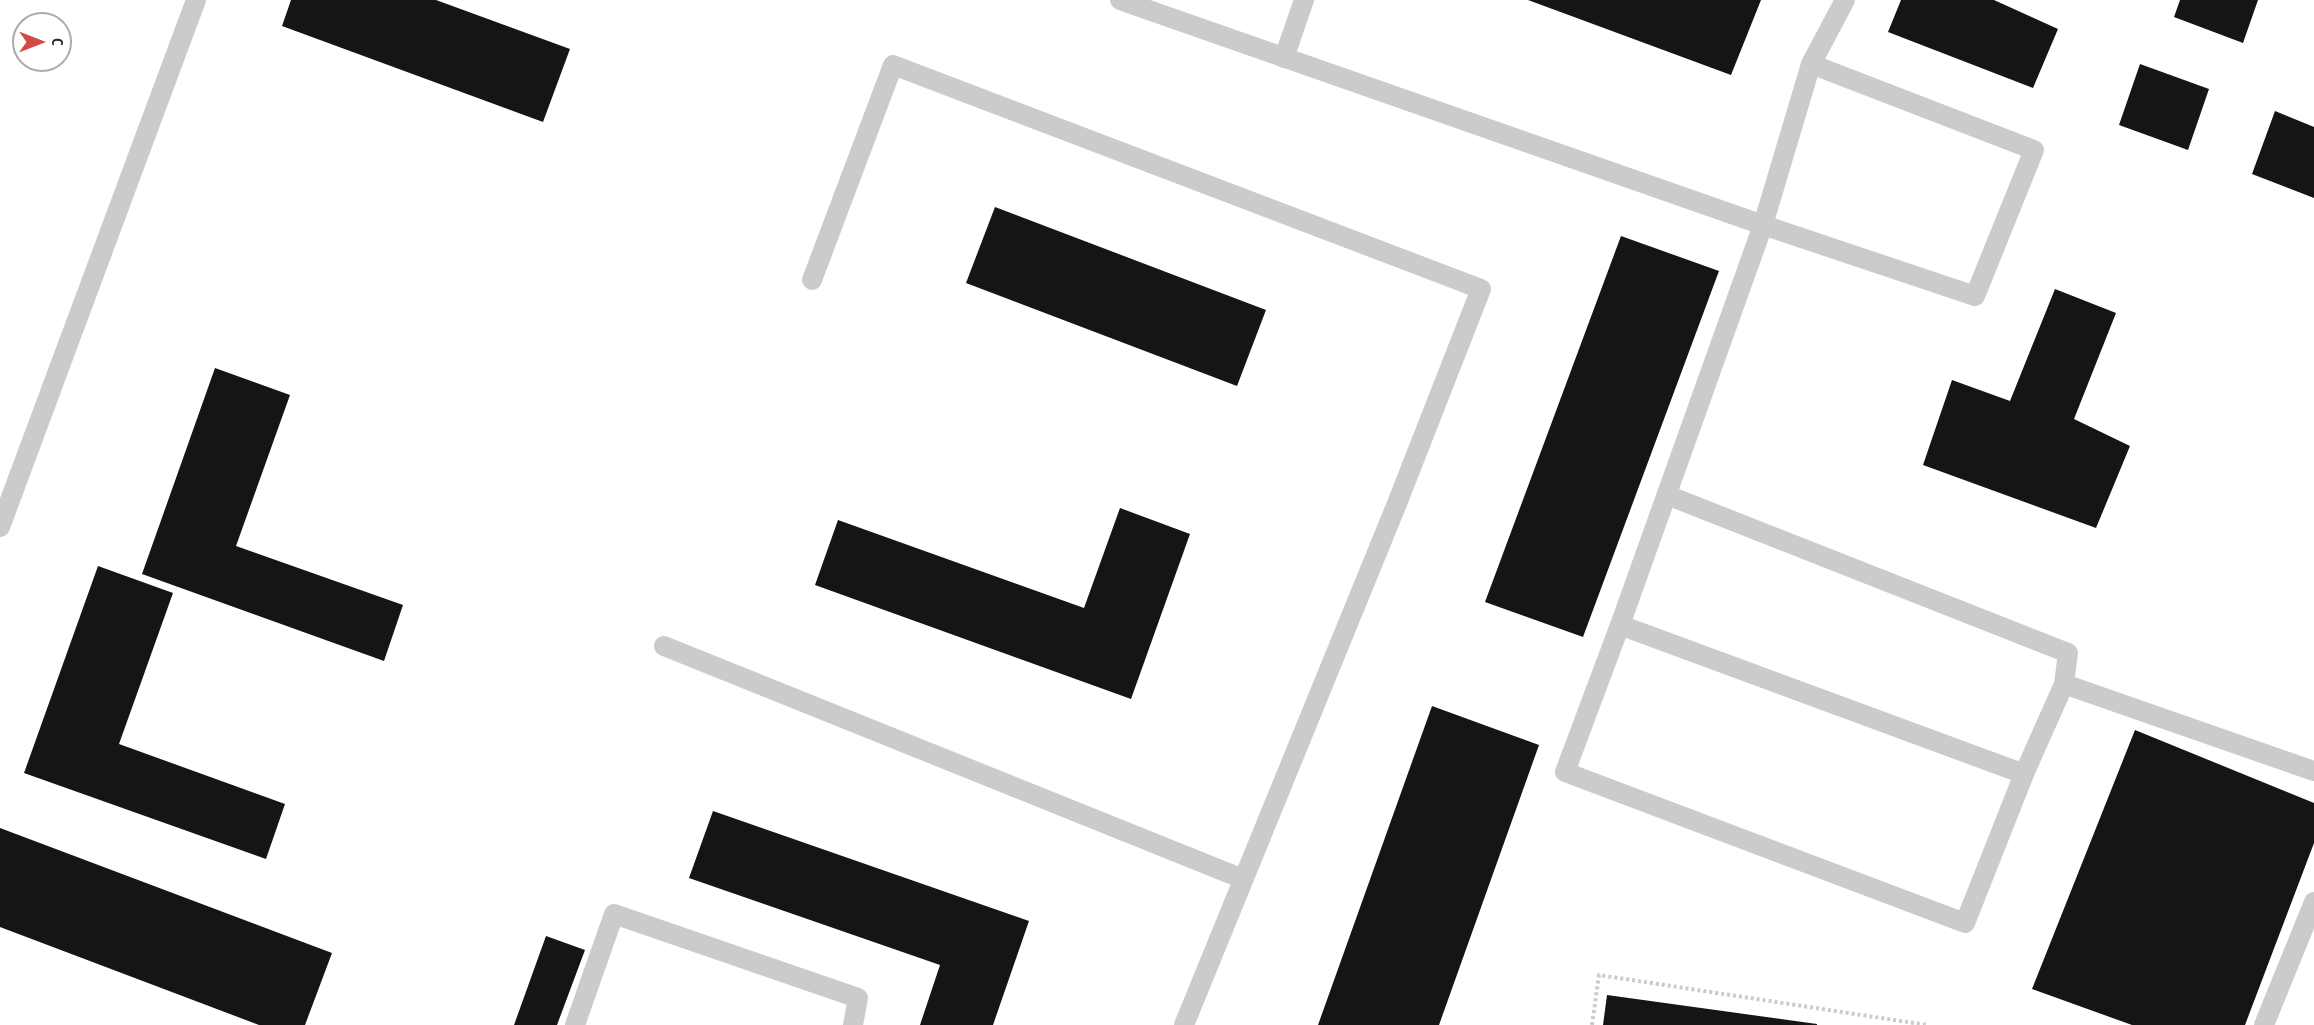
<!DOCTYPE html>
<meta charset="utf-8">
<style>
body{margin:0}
#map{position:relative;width:2314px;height:1025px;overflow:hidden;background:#fff;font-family:"PT Sans Narrow",sans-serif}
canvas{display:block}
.north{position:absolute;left:12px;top:12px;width:60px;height:60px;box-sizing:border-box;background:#fff;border:2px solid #ababab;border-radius:50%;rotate:90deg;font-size:16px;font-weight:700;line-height:24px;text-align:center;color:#2e2e2e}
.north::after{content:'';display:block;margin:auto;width:21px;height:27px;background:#d04c45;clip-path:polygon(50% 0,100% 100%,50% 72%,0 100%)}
</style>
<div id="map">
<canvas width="2314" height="1025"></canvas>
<div class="north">С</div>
</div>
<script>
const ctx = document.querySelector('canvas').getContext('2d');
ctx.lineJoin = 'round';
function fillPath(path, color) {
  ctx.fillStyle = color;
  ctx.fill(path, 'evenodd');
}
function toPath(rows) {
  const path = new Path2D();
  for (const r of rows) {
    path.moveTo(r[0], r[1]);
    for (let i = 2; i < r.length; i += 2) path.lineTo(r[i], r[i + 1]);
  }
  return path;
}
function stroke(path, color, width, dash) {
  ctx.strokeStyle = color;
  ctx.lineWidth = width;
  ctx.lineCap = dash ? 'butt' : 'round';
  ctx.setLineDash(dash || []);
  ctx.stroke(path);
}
const building = toPath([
 [291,0,436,0,570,49,543,122,282,26],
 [1528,0,1761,0,1731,75],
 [1901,0,1994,0,2058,29,2033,88,1888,32],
 [2180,0,2258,0,2243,43,2174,17],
 [2140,64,2209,89,2188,150,2119,125],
 [2275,111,2314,127,2314,198,2252,174],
 [995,207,1266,310,1237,386,966,283],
 [1621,236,1719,271,1583,637,1485,602],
 [2055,289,2116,313,2074,419,2130,446,2096,528,1923,465,1952,380,2010,401],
 [215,368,290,395,236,546,403,605,384,661,142,574],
 [1120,508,1190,534,1131,699,815,585,838,520,1084,608],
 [98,566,173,593,119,744,285,804,266,859,24,773],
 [1432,706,1539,745,1439,1025,1318,1025],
 [2135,730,2314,803,2314,843,2245,1025,2132,1025,2032,989],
 [713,811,1029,921,993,1025,920,1025,940,965,689,878],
 [0,828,332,953,305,1025,259,1025,0,927],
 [546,936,585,950,557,1025,514,1025],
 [1607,995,1817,1024,1817,1025,1603,1025]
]);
const path = toPath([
 [1592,1025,1599,975,1927,1025]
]);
const service = toPath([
 [1120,0,1763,225,1975,296,2034,150,1811,64,1763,225,1620,625,1565,772,1965,923,2024,774,1620,625],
 [1284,58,1304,0],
 [1811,64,1845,0],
 [812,280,893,65,1481,289,1396,506,1184,1025],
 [1667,495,2068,653,2064,684,2024,774],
 [0,527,196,0],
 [664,646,1243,879],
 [2064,684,2314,771],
 [575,1025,614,914,858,998,853,1025],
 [2264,1025,2314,902]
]);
fillPath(building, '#151515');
stroke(path, '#cbcbcb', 4, [3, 3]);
stroke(service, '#cbcbcb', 20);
</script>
